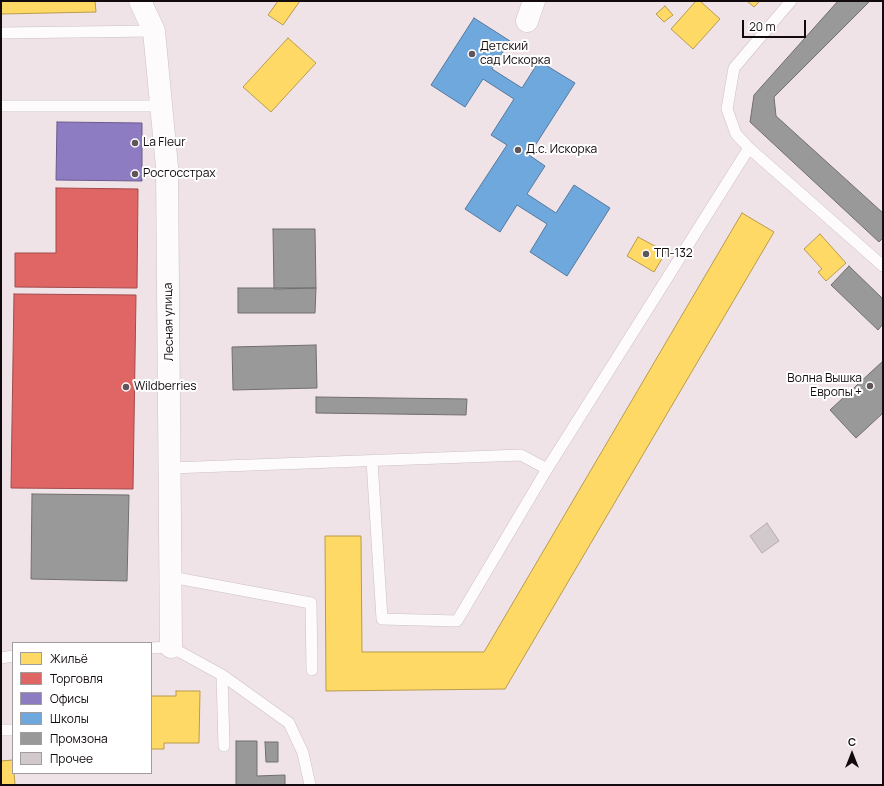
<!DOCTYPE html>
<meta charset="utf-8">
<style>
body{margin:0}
#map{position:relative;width:884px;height:786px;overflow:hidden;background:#f0e3e7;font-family:Manrope,sans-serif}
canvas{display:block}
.frame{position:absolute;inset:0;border:2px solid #120a0c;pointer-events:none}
.legend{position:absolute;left:12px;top:642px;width:140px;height:132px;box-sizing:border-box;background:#fff;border:1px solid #a09d9e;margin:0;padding:5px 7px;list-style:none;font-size:12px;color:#120a0c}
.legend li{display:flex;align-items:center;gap:8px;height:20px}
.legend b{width:20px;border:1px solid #a09d9e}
.north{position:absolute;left:832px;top:734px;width:40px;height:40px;-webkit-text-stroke:3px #fff;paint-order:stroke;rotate:0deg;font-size:11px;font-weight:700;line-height:16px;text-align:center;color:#120a0c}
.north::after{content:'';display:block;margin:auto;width:14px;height:18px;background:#120a0c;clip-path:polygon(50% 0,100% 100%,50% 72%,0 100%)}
.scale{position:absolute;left:742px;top:20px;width:64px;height:18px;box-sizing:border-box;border:2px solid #120a0c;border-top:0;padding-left:5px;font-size:12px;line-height:14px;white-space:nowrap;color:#120a0c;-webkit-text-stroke:3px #fff;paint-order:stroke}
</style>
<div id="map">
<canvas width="884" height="786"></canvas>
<div class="frame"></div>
<ul class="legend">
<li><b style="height:11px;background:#ffd966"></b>Жильё</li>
<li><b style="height:11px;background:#e06666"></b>Торговля</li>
<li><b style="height:11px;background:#8e7cc3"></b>Офисы</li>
<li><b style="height:11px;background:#6fa8dc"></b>Школы</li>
<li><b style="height:11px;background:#999"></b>Промзона</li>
<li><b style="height:11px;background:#d2c9cd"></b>Прочее</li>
</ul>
<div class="north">С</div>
<div class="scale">20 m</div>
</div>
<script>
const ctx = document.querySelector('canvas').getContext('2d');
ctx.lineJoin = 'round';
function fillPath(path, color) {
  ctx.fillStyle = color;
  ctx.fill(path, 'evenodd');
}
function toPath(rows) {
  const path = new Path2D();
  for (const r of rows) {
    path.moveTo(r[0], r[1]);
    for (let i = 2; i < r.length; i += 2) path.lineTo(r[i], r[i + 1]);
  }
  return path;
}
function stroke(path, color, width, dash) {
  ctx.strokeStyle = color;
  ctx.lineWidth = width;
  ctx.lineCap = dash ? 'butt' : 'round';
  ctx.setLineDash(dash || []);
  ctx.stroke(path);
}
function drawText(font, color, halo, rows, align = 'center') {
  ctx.font = font + ' Manrope,sans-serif';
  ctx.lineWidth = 4;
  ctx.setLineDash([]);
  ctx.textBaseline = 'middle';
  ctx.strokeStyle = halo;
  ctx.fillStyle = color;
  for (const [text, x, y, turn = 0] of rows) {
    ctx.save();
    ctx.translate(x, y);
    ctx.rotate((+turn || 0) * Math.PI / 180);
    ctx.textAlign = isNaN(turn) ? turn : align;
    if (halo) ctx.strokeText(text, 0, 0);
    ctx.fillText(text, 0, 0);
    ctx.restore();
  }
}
const homes = toPath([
 [1,1,95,1,96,12,1,14,1,1],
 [278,1,300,1,283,25,268,15,278,1],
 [696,1,700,1,720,19,693,49,671,29,696,1],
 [747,1,760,1,754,7,747,1],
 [665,6,673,15,664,22,656,14,665,6],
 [288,38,316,63,271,112,243,87,288,38],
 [742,213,774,232,505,689,326,691,325,536,361,536,362,652,484,652,742,213],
 [820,234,846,263,826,281,818,272,822,269,804,249,820,234],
 [638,237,666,252,654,272,627,256,638,237],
 [176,691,200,691,199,743,164,743,164,749,151,749,151,696,176,696,176,691],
 [13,760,15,785,1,785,1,761,13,760]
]);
const shops = toPath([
 [56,188,138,189,137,288,15,287,15,253,56,253,56,188],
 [14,294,136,295,133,489,11,488,14,294]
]);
const offices = toPath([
 [57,122,142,123,142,181,56,180,57,122]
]);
const schools = toPath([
 [474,18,510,41,492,69,522,88,539,61,575,83,529,155,545,166,527,194,556,213,574,185,610,208,567,276,530,252,547,224,517,205,500,232,465,209,507,145,491,135,514,99,483,79,465,107,431,85,474,18]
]);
const industry = toPath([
 [838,1,870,1,774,97,776,116,883,213,883,238,879,242,750,122,754,95,838,1],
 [273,229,315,229,316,288,274,289,273,229],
 [849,266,883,299,883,324,878,330,831,285,849,266],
 [238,288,316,288,315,313,238,313,238,288],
 [316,345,317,388,233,390,232,347,316,345],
 [883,361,883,413,856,438,830,410,883,361],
 [316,397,467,399,466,415,316,413,316,397],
 [32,494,129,495,127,581,31,579,32,494],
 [236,741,257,741,257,776,285,775,285,785,236,785,236,741],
 [265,742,278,742,278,762,266,762,265,742]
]);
const building = toPath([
 [767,523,779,541,762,553,750,536,767,523]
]);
const service = toPath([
 [791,1,734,68,727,109,736,134,749,148,883,266],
 [1,33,154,31],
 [1,106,162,106],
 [372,461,382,619,457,621,547,469,749,148],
 [171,468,521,455,547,469],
 [171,577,311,603,312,670],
 [151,648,171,647,222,675],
 [1,658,13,656],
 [1,730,13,730],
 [224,746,222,675,289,723,303,753,310,785]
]);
const minor = toPath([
 [140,1,154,31,167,167,171,647],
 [527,21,534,1]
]);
const markers = [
 [472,54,4,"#605659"],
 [135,143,4,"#605659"],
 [518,150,4,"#605659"],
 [135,174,4,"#605659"],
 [646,254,4,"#605659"],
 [870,386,4,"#605659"],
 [126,387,4,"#605659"]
];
const poiNames = [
 ["Детский",480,47],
 ["сад Искорка",480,61],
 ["La Fleur",143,143],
 ["Д.с. Искорка",526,150],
 ["Росгосстрах",143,174],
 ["ТП-132",654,254],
 ["Волна Вышка",862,379,"right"],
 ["Европы +",862,393,"right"],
 ["Wildberries",134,387]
];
const streetNames = [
 ["Лесная улица",169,322,-91]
];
fillPath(homes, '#ffd966');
stroke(homes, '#b89b4b', 1);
fillPath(shops, '#e06666');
stroke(shops, '#a24a4b', 1);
fillPath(offices, '#8e7cc3');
stroke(offices, '#695a8c', 1);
fillPath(schools, '#6fa8dc');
stroke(schools, '#53799e', 1);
fillPath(industry, '#999');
stroke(industry, '#706e6f', 1);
fillPath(building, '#d2c9cd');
stroke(building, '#b4abaf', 1);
stroke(service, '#cbc0c3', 12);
stroke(minor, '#cbc0c3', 23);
stroke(service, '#fdfbfb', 11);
stroke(minor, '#fdfbfb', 22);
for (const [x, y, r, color] of markers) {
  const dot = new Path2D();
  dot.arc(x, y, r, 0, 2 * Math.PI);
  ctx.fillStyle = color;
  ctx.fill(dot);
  stroke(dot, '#fff', 1.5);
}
drawText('12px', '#120a0c', '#fff', poiNames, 'left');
drawText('12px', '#120a0c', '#fff', streetNames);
</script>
